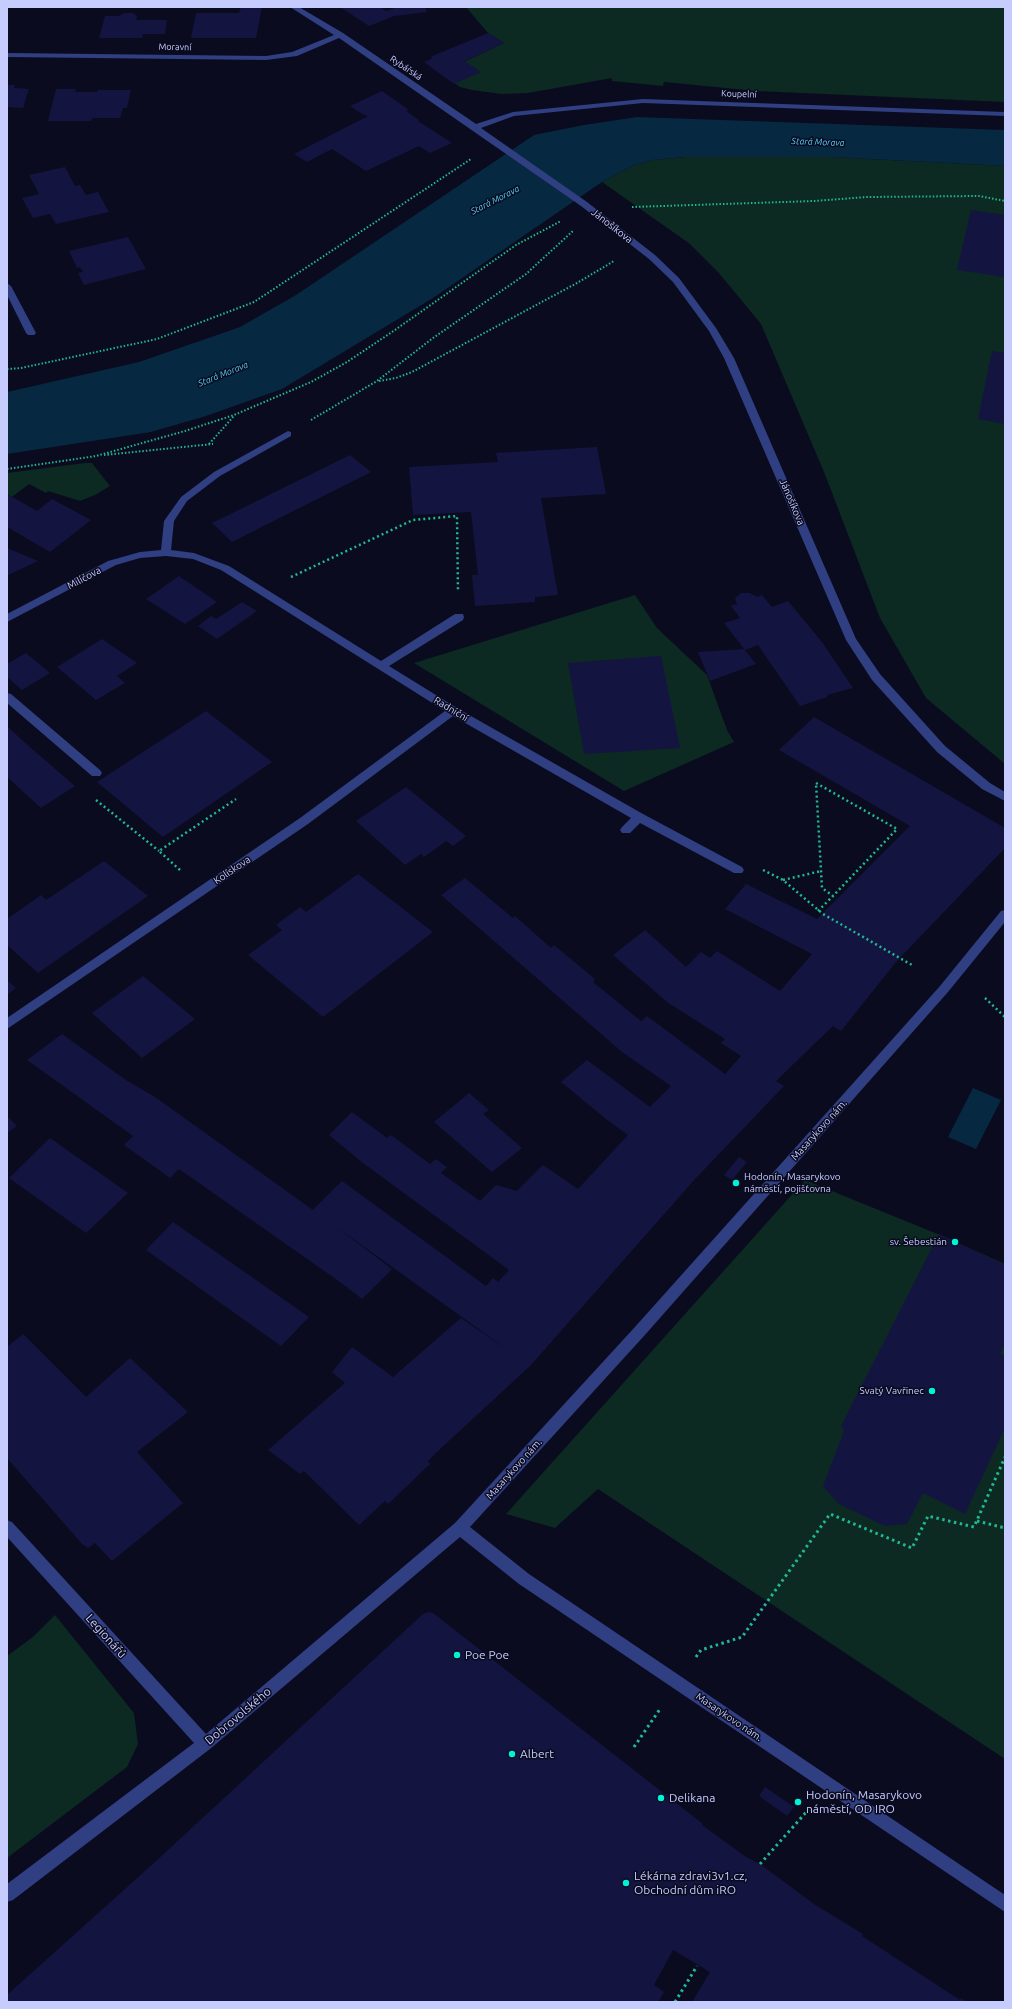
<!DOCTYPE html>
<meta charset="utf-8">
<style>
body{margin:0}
#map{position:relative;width:1012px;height:2009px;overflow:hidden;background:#0a0b1e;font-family:Ubuntu,sans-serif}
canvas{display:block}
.frame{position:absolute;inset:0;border:8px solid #c7ccff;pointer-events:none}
</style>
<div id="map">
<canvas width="1012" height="2009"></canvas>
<div class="frame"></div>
</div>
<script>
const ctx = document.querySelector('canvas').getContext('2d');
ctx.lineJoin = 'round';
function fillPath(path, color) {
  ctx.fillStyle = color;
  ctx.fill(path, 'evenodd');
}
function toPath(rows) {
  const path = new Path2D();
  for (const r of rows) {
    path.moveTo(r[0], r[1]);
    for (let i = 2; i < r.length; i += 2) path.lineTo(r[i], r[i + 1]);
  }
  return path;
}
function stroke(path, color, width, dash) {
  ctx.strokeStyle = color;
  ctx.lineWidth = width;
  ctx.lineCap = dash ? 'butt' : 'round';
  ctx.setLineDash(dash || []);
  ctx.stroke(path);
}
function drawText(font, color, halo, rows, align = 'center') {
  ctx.font = font + ' Ubuntu,sans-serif';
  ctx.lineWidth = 3;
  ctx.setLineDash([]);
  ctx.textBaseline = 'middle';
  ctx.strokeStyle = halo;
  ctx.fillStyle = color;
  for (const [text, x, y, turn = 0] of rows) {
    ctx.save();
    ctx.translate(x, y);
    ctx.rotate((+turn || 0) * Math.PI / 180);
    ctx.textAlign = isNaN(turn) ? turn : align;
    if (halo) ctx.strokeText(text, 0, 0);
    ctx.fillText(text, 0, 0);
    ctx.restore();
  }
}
const green = toPath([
 [466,7,1005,7,1005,102,756,91,664,82,663,86,612,81,612,78,528,93,501,94,472,90,460,87,440,73,504,43,488,33],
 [686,157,832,157,1005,166,1005,764,926,698,880,618,824,472,761,324,718,272,690,244,602,182,634,165,653,160],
 [85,463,92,463,110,486,95,495,80,501,48,491,46,493,29,484,12,497,7,494,7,473],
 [635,595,657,628,707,675,727,730,734,742,624,791,414,663],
 [805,1180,940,1235,1005,1264,1005,1759,598,1489,555,1528,506,1514],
 [55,1615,134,1713,138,1744,127,1767,7,1858,7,1656,33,1637]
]);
const water = toPath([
 [637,117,1005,130,1005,166,832,157,686,157,653,160,634,165,602,182,433,298,282,389,206,416,151,432,7,454,7,392,139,362,240,327,296,295,534,135,584,125],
 [973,1088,1001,1100,976,1149,948,1137]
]);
const building = toPath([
 [241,7,262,7,256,38,191,38,196,13,239,13],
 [340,7,380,7,386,11,398,7,425,7,427,12,394,16,369,26],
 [125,13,133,13,137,16,136,20,167,20,165,34,143,34,142,38,99,38,105,16,119,16],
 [488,33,504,43,463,62,466,62,481,72,454,84,424,62,433,58,430,57],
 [7,85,15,85,14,88,29,89,23,108,8,107],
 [56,89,76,89,75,92,97,92,98,90,131,90,127,108,123,108,120,118,92,118,91,121,48,121],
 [382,91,409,110,406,111,419,120,418,121,452,143,430,153,419,146,366,171,332,149,307,162,294,154,368,116,362,114,350,106],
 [65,167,75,186,80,185,86,195,98,192,109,212,56,224,50,214,33,218,22,198,39,194,29,175],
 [971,210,1005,215,1005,277,957,270],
 [128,237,146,269,84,285,78,273,83,272,80,267,77,268,69,251],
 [992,351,1005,353,1005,424,978,419],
 [597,447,606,494,541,498,558,595,535,597,535,602,475,606,472,575,478,575,471,512,413,515,409,467,498,462,496,453],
 [350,455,371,472,232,542,212,523],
 [7,494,37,511,52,499,91,520,50,552,7,527],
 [7,548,38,561,8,575],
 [179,576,217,602,185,624,146,599],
 [741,593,750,593,757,597,762,595,772,607,788,601,822,642,853,688,827,695,827,697,800,706,758,645,745,650,724,623,740,618,731,606,737,604,735,598],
 [242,602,257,611,217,639,198,626,211,616,216,619],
 [102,639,137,663,117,676,125,683,96,700,57,667],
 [744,649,756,664,710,681,698,652],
 [26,653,50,673,22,690,7,677,7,664],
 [661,656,680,748,584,754,568,663],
 [206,711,272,762,163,837,97,782],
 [814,717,1005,828,1005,848,896,962,841,1031,833,1026,776,1081,784,1086,696,1178,530,1366,438,1451,428,1461,430,1464,388,1504,385,1501,359,1525,304,1471,300,1474,268,1450,345,1383,332,1372,352,1347,393,1377,461,1318,512,1353,335,1226,392,1269,362,1299,340,1282,179,1169,170,1178,124,1145,133,1136,27,1060,62,1034,126,1080,155,1097,313,1210,342,1181,486,1286,493,1278,498,1282,509,1270,363,1163,329,1135,352,1112,387,1138,391,1135,430,1164,436,1159,447,1167,441,1173,480,1201,496,1185,517,1191,543,1165,578,1189,628,1135,606,1119,561,1082,587,1060,650,1107,671,1086,622,1052,441,895,465,878,513,918,515,916,551,948,554,945,595,979,593,982,641,1021,647,1016,725,1074,741,1056,721,1043,725,1039,667,1002,613,955,645,930,686,967,701,952,710,958,717,951,780,991,812,954,725,909,746,884,817,919,910,826,779,750],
 [7,726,23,741,75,786,41,808,7,777],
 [406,787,466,836,453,846,446,841,424,857,421,854,405,865,356,821],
 [104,861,148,896,38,973,7,945,7,919,41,895,46,900],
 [358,874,433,932,323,1017,248,955,282,930,276,925,300,907,306,912],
 [143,976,195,1019,142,1058,92,1013],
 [7,980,16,988,7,995],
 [469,1093,489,1110,483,1114,522,1148,492,1172,434,1122],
 [7,1116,17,1126,7,1133],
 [50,1138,128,1193,86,1233,9,1178],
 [739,1157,747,1162,732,1180,724,1175],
 [173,1222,309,1317,281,1346,146,1250],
 [939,1234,1005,1265,1005,1343,1000,1354,1005,1356,1005,1428,965,1514,923,1493,907,1524,885,1526,839,1504,823,1486,844,1431,841,1426],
 [23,1334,86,1397,130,1358,188,1412,137,1452,183,1503,112,1561,95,1543,88,1548,82,1544,7,1458,7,1347],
 [428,1612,433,1613,703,1824,702,1825,746,1857,760,1864,814,1904,863,1934,862,1936,960,2000,961,1998,967,2002,692,2002,710,1972,673,1950,654,1985,664,1992,658,2002,7,2002,7,1995,155,1862,423,1614],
 [765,1787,794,1807,787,1816,759,1796]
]);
const pathFar2 = toPath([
 [632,207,814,201,867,197,979,196,1005,201],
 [7,369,21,368,157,339,254,302,471,159],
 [379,381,396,378,412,372,577,283,614,261],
 [311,420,377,381,433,338,526,274,574,230],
 [209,444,234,416],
 [104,455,213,444],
 [7,469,96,456,185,431,234,415,311,382,347,362,395,330,516,245,561,221]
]);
const pathFar1 = toPath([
 [291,577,413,520,457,516,458,591],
 [816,783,897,829,833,896,822,888,816,783],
 [96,800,159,851],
 [180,870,159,851,236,799],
 [763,870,783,880,823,914,912,965],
 [783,880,821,871],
 [818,911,833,896],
 [985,998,1005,1017]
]);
const path = toPath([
 [977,1521,1005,1528],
 [696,1657,701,1650,742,1637,830,1514,912,1548,928,1516,974,1527,1005,1457],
 [634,1747,660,1709],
 [760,1864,809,1809],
 [675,2002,697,1966]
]);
const minor = toPath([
 [290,7,299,7,343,33,476,124,513,112,643,99,1005,112,1005,116,643,103,514,116,481,128,587,202,655,255,679,278,716,328,734,358,856,639,880,674,945,746,990,783,1005,792,1005,801,982,789,937,752,872,680,846,640,724,358,709,331,673,282,649,259,581,206,339,38,297,56,266,60,7,57,7,53,266,56,292,52,334,35,290,7],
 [7,283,11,286,36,333,34,335,28,335,26,333,7,295,7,283],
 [288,431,291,432,291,436,220,476,187,501,174,521,171,550,194,553,229,566,381,661,455,614,463,614,464,617,463,620,389,666,457,708,643,814,742,867,744,870,742,873,734,873,640,823,630,833,622,833,620,830,622,827,631,818,453,716,308,824,7,1029,7,1018,300,818,445,711,221,570,193,559,166,556,140,558,116,565,7,622,7,614,108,561,140,552,161,550,164,521,181,497,214,472,288,431],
 [7,693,11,694,100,770,102,773,100,776,92,776,7,703,7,693],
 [1005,910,1005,922,948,992,644,1336,470,1527,529,1574,1005,1895,1005,1912,519,1584,460,1537,210,1749,13,1900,7,1902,7,1884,194,1743,7,1537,7,1520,12,1522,206,1734,455,1523,634,1328,940,986,1001,911,1005,910]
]);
const markers = [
 [736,1183,4,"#00f2d8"],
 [955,1242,4,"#00f2d8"],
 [932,1391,4,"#00f2d8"],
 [457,1655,4,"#00f2d8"],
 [512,1754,4,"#00f2d8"],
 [661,1798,4,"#00f2d8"],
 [798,1802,4,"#00f2d8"],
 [626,1883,4,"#00f2d8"]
];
const farStreetnames = [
 ["Moravní",175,47,1],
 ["Rybářská",406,68,34],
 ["Koupelní",739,94,2]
];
const farWaternames = [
 ["Stará Morava",818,142,2],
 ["Stará Morava",495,200,-27],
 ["Stará Morava",223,374,-22]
];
const streetNames = [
 ["Jánošíkova",612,226,38],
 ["Jánošíkova",792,502,67],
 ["Milíčova",84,578,-28],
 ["Radniční",451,709,31],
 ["Kolískova",232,870,-34],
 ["Masarykovo nám.",819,1130,-48],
 ["Masarykovo nám.",514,1469,-48],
 ["Masarykovo nám.",729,1717,34]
];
const poiNames = [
 ["Hodonín, Masarykovo",744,1177,"left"],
 ["náměstí, pojišťovna",744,1189,"left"],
 ["sv. Šebestián",947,1242],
 ["Svatý Vavřinec",924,1391]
];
const nearStreetnames = [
 ["Legionářů",106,1636,48],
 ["Dobrovolského",238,1716,-40]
];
const nearPoinames = [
 ["Poe Poe",465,1655],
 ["Albert",520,1754],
 ["Hodonín, Masarykovo",806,1795],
 ["náměstí, OD IRO",806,1809],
 ["Delikana",669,1798],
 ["Lékárna zdravi3v1.cz,",634,1876],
 ["Obchodní dům iRO",634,1890]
];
fillPath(green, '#0c2922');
fillPath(water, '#062841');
fillPath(building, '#141441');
stroke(pathFar2, '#21b990', 2, [1.5, 2]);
stroke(pathFar1, '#21b990', 2.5, [2, 3]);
stroke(path, '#21b990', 3, [2.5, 3.5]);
fillPath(minor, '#303e82');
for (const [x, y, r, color] of markers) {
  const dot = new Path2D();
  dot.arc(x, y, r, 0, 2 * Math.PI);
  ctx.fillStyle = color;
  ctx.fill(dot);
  stroke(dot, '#0a0b1e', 1.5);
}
drawText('9px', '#c7ccff', '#0a0b1e', farStreetnames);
drawText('italic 9px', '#55d4ff', '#0a0b1e', farWaternames);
drawText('10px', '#c7ccff', '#0a0b1e', streetNames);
drawText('10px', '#c7ccff', '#0a0b1e', poiNames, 'right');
drawText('12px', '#c7ccff', '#0a0b1e', nearStreetnames);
drawText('12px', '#c7ccff', '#0a0b1e', nearPoinames, 'left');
</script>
